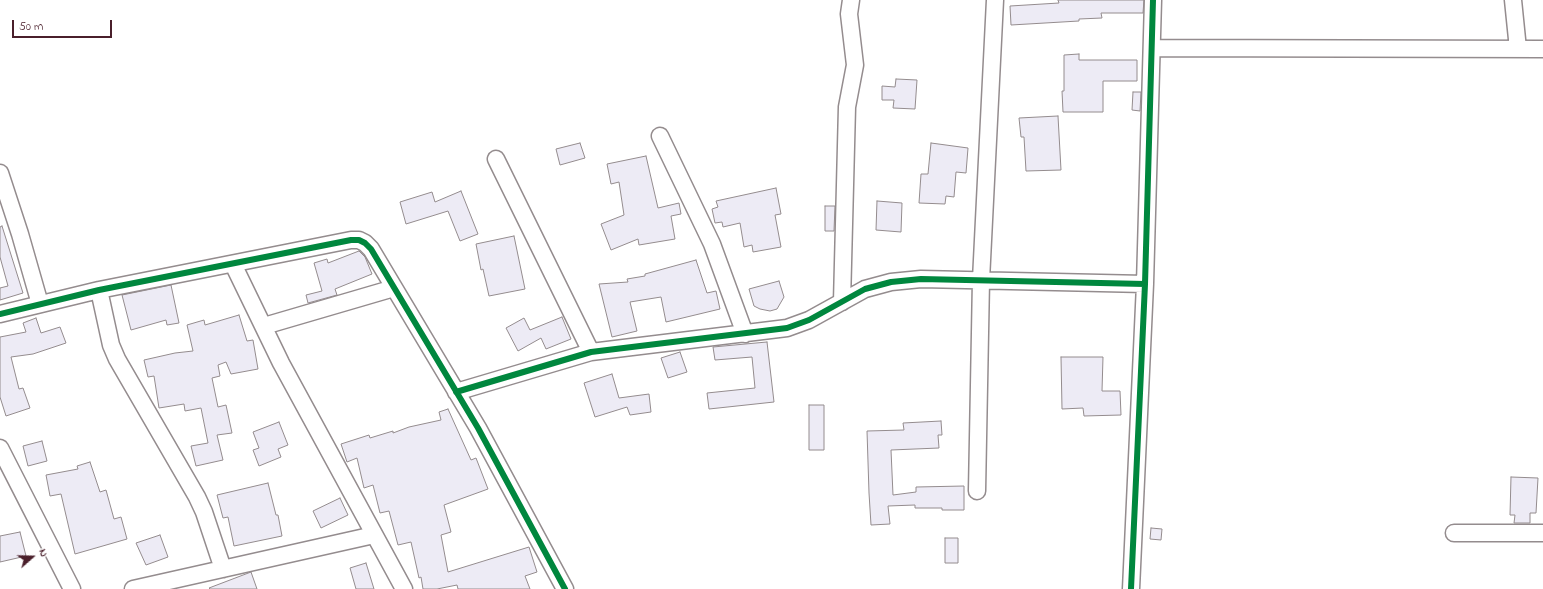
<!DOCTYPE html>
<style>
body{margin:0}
#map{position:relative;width:1543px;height:589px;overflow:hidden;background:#fff;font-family:"Indie Flower",sans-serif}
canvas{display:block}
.north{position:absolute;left:12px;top:537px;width:40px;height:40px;-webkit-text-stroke:3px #fff;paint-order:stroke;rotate:70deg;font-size:11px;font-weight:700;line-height:16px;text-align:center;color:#4a1f2b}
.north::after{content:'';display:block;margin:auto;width:14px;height:18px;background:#4a1f2b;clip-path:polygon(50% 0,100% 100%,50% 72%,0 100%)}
.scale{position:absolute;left:12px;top:20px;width:100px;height:18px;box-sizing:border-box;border:2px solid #4a1f2b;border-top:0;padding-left:5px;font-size:12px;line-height:14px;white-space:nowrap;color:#4a1f2b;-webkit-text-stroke:3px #fff;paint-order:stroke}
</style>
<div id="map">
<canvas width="1543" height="589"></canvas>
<div class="north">N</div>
<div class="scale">50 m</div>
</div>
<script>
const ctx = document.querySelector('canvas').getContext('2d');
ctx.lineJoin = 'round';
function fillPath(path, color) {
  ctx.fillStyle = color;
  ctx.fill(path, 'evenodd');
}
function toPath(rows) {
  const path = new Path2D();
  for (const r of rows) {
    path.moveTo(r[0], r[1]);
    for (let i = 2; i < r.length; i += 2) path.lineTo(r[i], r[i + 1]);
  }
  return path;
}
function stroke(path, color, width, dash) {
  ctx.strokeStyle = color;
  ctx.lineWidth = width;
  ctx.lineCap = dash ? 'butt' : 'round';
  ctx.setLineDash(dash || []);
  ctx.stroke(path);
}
const building = toPath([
 [1058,0,1144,0,1143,13,1101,13,1102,18,1079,19,1079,21,1011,25,1010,6,1059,3,1058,0],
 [1079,54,1079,60,1137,60,1137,81,1103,81,1103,112,1063,112,1062,91,1064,91,1064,55,1079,54],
 [896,79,917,80,915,109,893,108,894,100,882,100,882,86,895,87,896,79],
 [1133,92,1141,92,1140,111,1132,110,1133,92],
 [1058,116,1061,170,1026,171,1024,137,1021,137,1019,118,1058,116],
 [580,143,585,158,560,165,556,149,580,143],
 [931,143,968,148,966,173,956,172,954,197,946,196,945,204,919,203,921,174,928,174,931,143],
 [646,156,658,208,679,203,681,214,671,216,675,239,639,245,638,239,611,250,601,224,624,215,619,182,611,184,607,164,646,156],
 [776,188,781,214,775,215,781,247,753,252,752,245,744,247,740,223,723,227,722,222,715,223,712,209,718,207,716,201,776,188],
 [461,191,478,234,460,241,448,211,406,224,400,202,432,192,435,202,461,191],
 [877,201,902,203,901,232,876,230,877,201],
 [825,206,835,206,834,231,825,231,825,206],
 [2,226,23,293,0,300,0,288,8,286,0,257,0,227,2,226],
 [514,236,525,289,489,296,483,269,481,270,476,244,514,236],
 [359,251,365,257,372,274,335,289,337,295,308,303,306,295,322,291,314,263,327,259,328,263,359,251],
 [696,260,707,293,716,291,720,309,666,322,661,297,630,302,637,331,612,337,599,284,628,282,627,279,645,276,645,274,696,260],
 [779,281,784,297,777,309,770,311,760,309,754,306,749,289,779,281],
 [171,285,179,323,167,325,166,320,131,330,122,295,171,285],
 [239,315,247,341,253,340,258,369,231,374,226,362,218,365,220,376,212,378,218,407,226,405,232,433,217,435,223,460,196,466,191,446,208,443,201,408,185,411,184,404,159,408,154,376,148,377,144,360,175,353,193,351,187,325,204,320,205,325,239,315],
 [562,317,571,339,546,349,541,338,518,351,506,328,524,318,530,330,562,317],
 [36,318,41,333,60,327,66,343,33,354,11,357,19,389,23,388,30,408,6,416,0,397,0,337,26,332,23,323,36,318],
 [767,342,774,402,709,409,707,393,755,388,752,357,715,360,713,347,767,342],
 [680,352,687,372,668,378,661,358,680,352],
 [1061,357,1103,357,1102,391,1120,391,1121,415,1084,416,1083,408,1062,409,1061,357],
 [612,374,619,398,649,394,651,412,630,415,627,407,595,417,584,383,612,374],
 [809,405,824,405,824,450,809,450,809,405],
 [448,409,471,460,476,458,488,489,444,505,451,532,441,535,448,572,529,547,537,572,525,576,530,589,458,589,457,585,437,589,423,589,421,577,419,578,411,542,398,545,389,511,380,513,373,485,364,488,357,458,347,462,341,444,369,435,370,438,393,431,393,433,409,427,441,420,439,412,448,409],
 [941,421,942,435,938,435,939,448,891,450,893,495,916,492,916,487,964,486,964,510,942,510,942,508,915,508,915,505,888,506,890,524,871,525,869,493,867,431,904,430,903,423,941,421],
 [279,422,288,445,278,449,281,457,259,466,253,450,259,448,253,432,279,422],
 [42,441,47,461,28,466,23,446,42,441],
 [90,462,100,492,106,490,114,519,121,517,127,539,75,554,61,494,50,496,46,475,78,469,77,466,90,462],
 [1511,477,1538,478,1536,513,1530,513,1530,523,1514,523,1515,515,1510,515,1511,477],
 [268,483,276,515,278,515,282,536,234,546,228,517,223,518,217,495,268,483],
 [340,498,348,515,321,528,313,511,340,498],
 [1151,528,1162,529,1161,540,1150,539,1151,528],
 [20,532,26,556,0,562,0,536,20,532],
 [160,535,168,557,146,565,136,543,160,535],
 [945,538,958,538,958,563,945,563,945,538],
 [366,563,374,589,356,589,350,568,366,563],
 [251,572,257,589,210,589,209,588,251,572]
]);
const street = toPath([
 [1513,0,1518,49],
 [1153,48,1543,49],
 [660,136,712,244,745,334],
 [496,159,591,352],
 [0,173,20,234,40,304],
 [233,264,281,363,404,589],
 [99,290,111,345,117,359,197,497,204,512,223,569],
 [842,302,847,107,855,65,849,14,851,0],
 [0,314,99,290,351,240,359,240,365,243,371,249,478,428,565,589],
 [264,326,394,288],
 [456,392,591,352,787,328,809,320,865,289,891,282,921,279,1145,284],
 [0,448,72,589],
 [977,491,981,280,995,0],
 [1454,533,1543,533],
 [133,589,374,535],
 [1131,589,1145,284,1153,0]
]);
const cycleway = toPath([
 [0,314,99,290,351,240,359,240,365,243,371,249,478,428,565,589],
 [456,392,591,352,787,328,809,320,865,289,891,282,921,279,1145,284],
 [1131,589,1145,284,1153,0]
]);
fillPath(building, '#edebf5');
stroke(building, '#948c8e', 1);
stroke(street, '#948c8e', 19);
stroke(street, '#fff', 16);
stroke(cycleway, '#00873e', 6);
</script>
